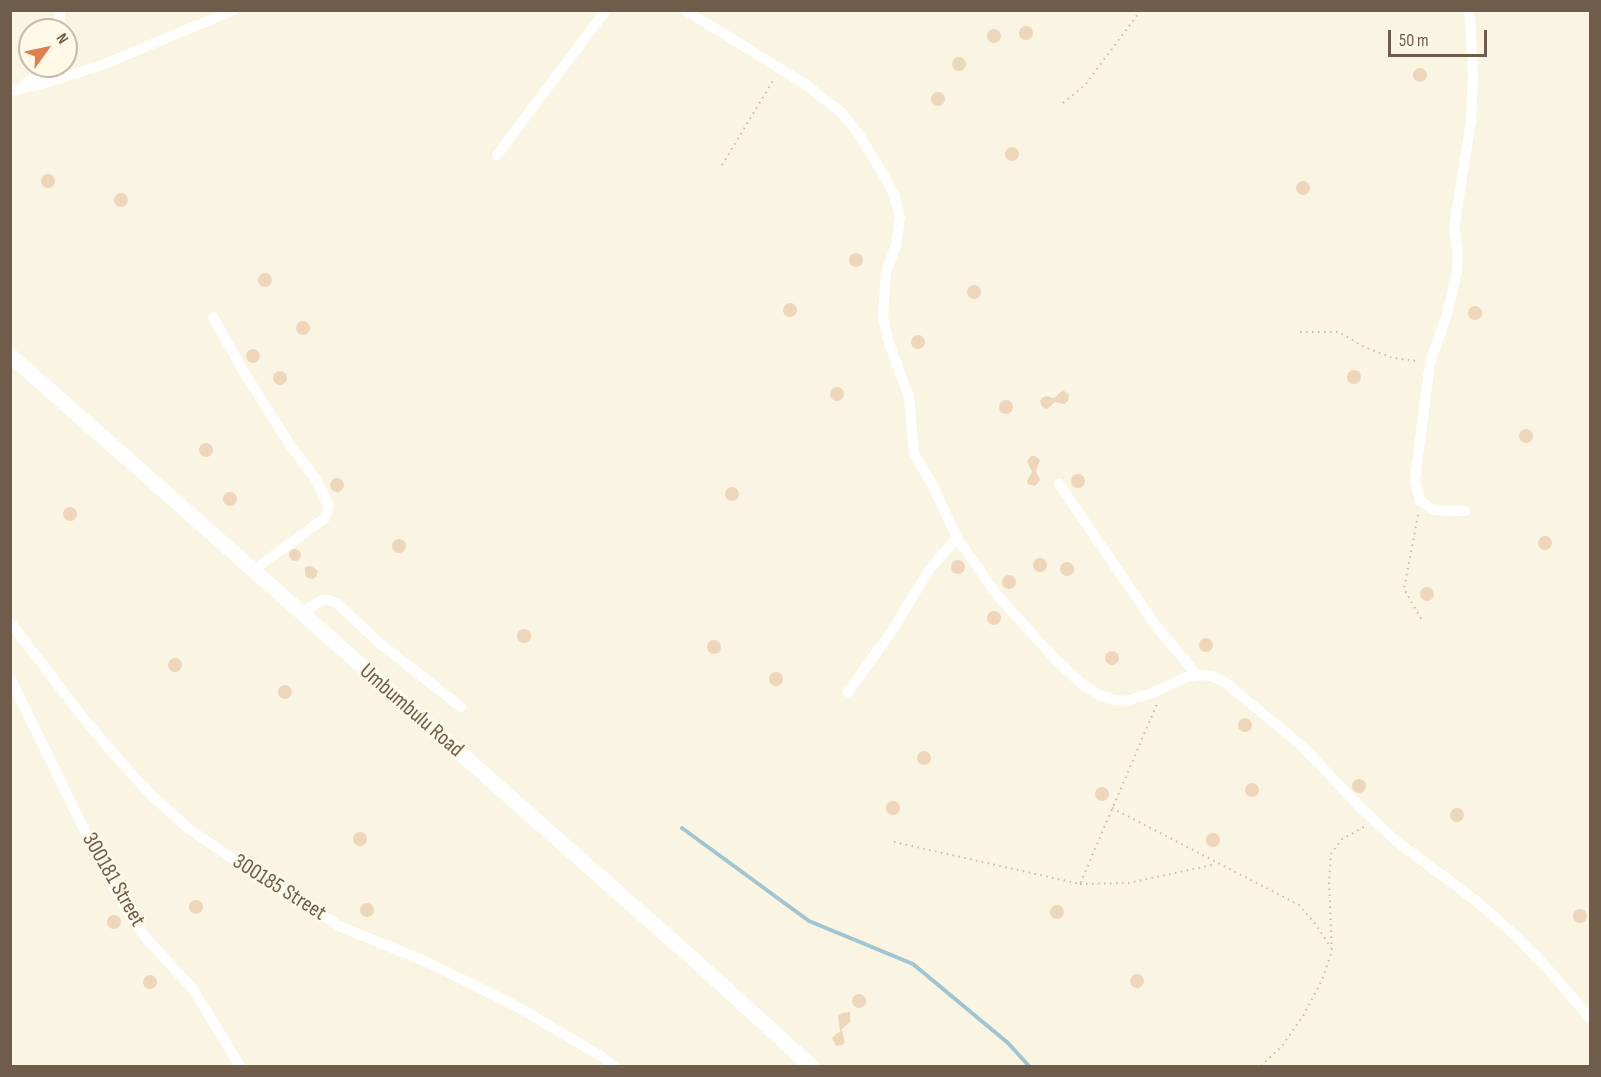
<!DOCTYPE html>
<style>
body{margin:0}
#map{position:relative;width:1601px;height:1077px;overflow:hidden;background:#faf4e2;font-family:"Sofia Sans Condensed",sans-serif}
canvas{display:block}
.frame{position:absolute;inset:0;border:12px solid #705c4a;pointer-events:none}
.north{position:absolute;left:18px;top:18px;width:60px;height:60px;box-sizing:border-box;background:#fef8e7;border:2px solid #c5baa8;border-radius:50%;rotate:57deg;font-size:16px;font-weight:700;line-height:24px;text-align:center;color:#705c4a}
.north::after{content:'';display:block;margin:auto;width:21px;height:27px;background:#dd7f4e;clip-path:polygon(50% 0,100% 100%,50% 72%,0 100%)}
.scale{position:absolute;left:1388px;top:30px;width:99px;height:27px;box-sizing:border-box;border:3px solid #705c4a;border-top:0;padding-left:8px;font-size:18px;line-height:21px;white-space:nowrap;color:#705c4a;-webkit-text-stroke:4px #fef8e7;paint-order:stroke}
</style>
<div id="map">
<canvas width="1601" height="1077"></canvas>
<div class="frame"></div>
<div class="north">N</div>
<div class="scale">50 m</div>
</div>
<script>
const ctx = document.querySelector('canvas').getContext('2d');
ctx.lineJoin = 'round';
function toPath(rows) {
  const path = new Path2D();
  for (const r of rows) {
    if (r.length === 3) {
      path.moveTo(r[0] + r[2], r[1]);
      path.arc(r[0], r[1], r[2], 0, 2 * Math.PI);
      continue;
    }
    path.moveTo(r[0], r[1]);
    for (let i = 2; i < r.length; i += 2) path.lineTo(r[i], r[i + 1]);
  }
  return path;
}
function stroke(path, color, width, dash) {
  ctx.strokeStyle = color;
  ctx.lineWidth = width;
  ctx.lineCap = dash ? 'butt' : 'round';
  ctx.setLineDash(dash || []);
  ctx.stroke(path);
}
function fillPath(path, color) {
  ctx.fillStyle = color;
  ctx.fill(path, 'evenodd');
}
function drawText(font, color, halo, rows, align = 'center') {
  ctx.font = font + ' "Sofia Sans Condensed",sans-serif';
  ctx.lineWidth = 4.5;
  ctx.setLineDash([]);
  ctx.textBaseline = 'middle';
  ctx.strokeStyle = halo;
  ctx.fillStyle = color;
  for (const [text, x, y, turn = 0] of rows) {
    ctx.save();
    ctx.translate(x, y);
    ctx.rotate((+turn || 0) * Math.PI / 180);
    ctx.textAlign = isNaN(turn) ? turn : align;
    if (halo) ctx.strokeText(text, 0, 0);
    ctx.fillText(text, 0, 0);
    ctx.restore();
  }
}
const stream = toPath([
 [682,828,809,921,913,964,1008,1043,1029,1066]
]);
const building = toPath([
 [1026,33,7],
 [994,36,7],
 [959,64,7],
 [1420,75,7],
 [938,99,7],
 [1012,154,7],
 [48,181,7],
 [1303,188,7],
 [121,200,7],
 [856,260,7],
 [265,280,7],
 [974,292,7],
 [790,310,7],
 [1475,313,7],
 [303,328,7],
 [918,342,7],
 [253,356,7],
 [1354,377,7],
 [280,378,7],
 [837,394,7],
 [1063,390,1069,395,1068,401,1064,404,1055,402,1047,409,1042,407,1040,401,1042,398,1046,396,1054,398],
 [1006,407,7],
 [1526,436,7],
 [206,450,7],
 [1031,456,1035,456,1040,460,1036,471,1040,480,1035,486,1028,484,1027,481,1032,472,1027,461],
 [1078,481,7],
 [337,485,7],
 [732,494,7],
 [230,499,7],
 [70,514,7],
 [1545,543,7],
 [399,546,7],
 [295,555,6],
 [1040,565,7],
 [958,567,7],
 [1067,569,7],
 [311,566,318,571,316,577,312,579,306,577,305,573,305,567],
 [1009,582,7],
 [1427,594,7],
 [994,618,7],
 [524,636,7],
 [1206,645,7],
 [714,647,7],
 [1112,658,7],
 [175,665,7],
 [776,679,7],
 [285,692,7],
 [1245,725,7],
 [924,758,7],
 [1359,786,7],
 [1252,790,7],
 [1102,794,7],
 [893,808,7],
 [1457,815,7],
 [360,839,7],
 [1213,840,7],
 [196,907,7],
 [367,910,7],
 [1057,912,7],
 [1580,916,7],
 [114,922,7],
 [1137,981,7],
 [150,982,7],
 [859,1001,7],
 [850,1012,850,1022,840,1031,838,1016,842,1013],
 [842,1030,845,1042,842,1045,836,1046,832,1038,835,1035]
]);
const path = toPath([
 [1063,103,1085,85,1141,10],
 [722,165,774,79],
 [1300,332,1339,332,1364,347,1393,358,1418,361],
 [1418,515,1404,589,1423,622],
 [1112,808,1299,905,1317,926,1331,948],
 [894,842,1080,884,1157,704],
 [1080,884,1129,883,1216,864],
 [1261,1066,1282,1046,1303,1016,1322,980,1332,951,1329,882,1331,854,1342,839,1364,827]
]);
const street = toPath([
 [685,10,805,84,842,113,858,133,883,174,894,195,900,217,896,246,886,272,883,317,888,340,909,397,914,454,932,484,957,538,997,595,1056,660,1082,684,1097,694,1114,700,1125,701,1150,694,1187,677,1203,675,1212,676,1226,683,1302,746,1360,807,1396,841,1475,900,1516,936,1548,969,1590,1018],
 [58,30,61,10],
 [21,88,45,66],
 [10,91,41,84,102,65,234,10],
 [497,155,606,10],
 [213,317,245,374,292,448,315,478,329,506,325,518,252,571],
 [1059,484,1156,626,1197,675],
 [1465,511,1435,510,1427,506,1420,501,1415,480,1430,362,1447,315,1457,271,1458,253,1454,228,1471,121,1473,76,1470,17,1468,10],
 [301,613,322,600,329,600,337,603,378,642,461,707],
 [10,622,85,720,113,753,150,794,188,828,221,851,341,927,427,962,516,1006,599,1055,614,1066],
 [10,678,110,882,129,914,146,938,193,989,240,1066],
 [848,692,892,631,929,570,957,538]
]);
const secondary = toPath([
 [10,355,700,965,811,1066]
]);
const streetNames = [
 ["Umbumbulu Road",411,711,41],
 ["300181 Street",113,880,60],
 ["300185 Street",279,888,32]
];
stroke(stream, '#9fc5d3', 4);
fillPath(building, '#eed6bb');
stroke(path, '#d2b99f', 2, [1.5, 4.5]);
stroke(street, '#fff', 10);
stroke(secondary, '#fff', 15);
drawText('22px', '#705c4a', '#fef8e7', streetNames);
</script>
